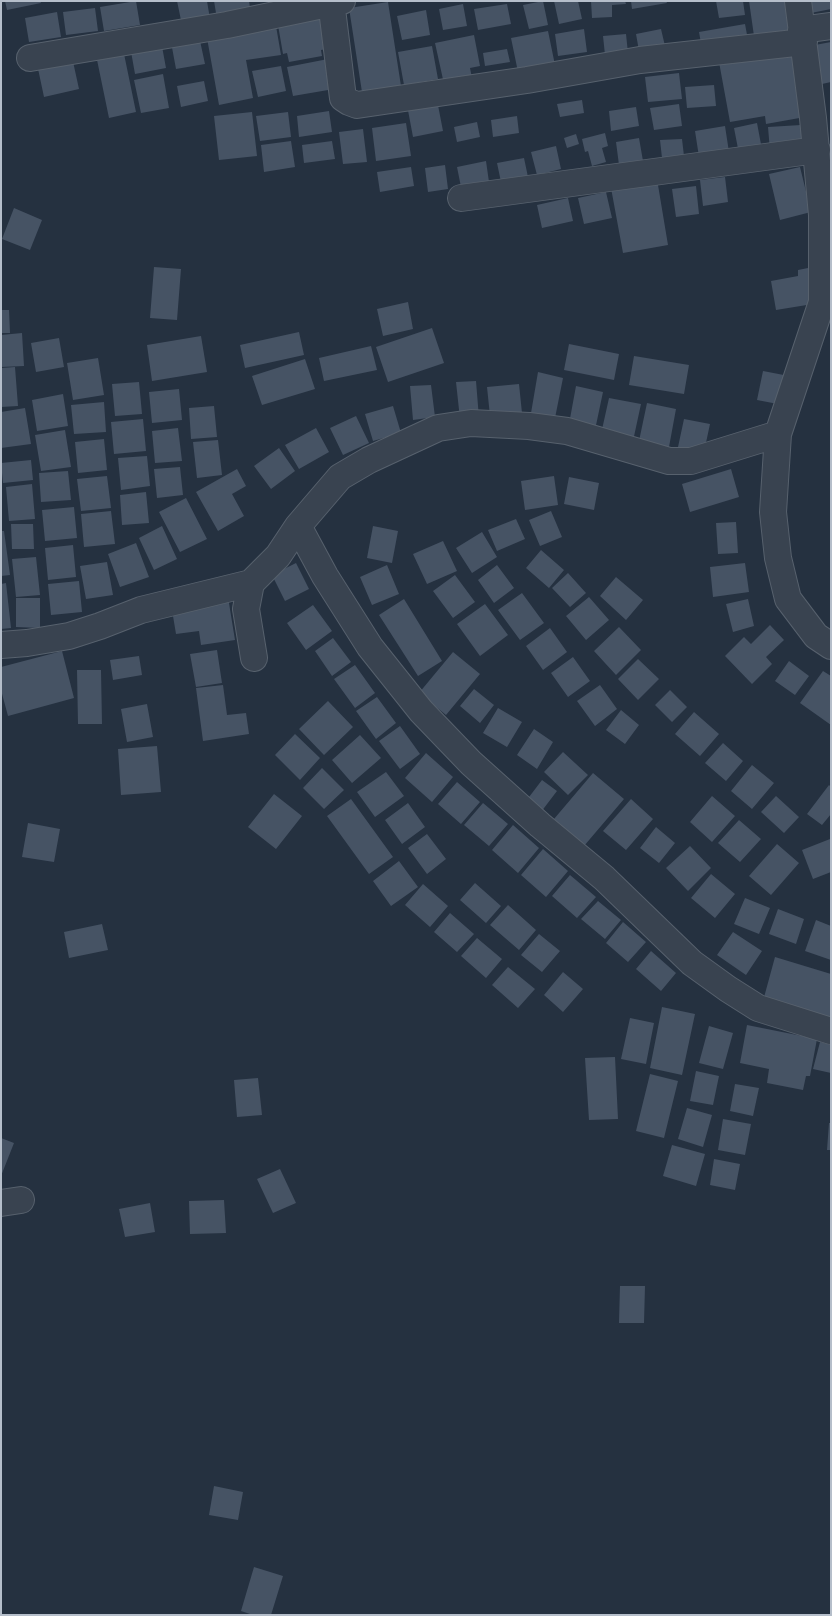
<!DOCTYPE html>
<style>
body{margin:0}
#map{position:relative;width:832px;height:1616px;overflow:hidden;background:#253140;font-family:"Space Grotesk",sans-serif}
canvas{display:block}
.frame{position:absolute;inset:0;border:2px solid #b5beca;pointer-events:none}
</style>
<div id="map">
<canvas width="832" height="1616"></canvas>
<div class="frame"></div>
</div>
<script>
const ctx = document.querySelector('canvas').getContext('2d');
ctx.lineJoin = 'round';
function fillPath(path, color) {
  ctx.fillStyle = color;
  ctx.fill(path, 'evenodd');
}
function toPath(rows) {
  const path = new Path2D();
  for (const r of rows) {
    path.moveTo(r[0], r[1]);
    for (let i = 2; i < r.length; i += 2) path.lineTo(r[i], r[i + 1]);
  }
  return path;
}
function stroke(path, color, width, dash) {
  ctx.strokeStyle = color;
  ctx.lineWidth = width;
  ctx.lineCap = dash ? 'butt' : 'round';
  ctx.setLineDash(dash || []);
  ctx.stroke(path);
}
const building = toPath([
 [5,1,40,1,41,3,7,10],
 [136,1,140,25,104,31,100,7],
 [177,1,207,1,210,19,182,25],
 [214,1,249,1,251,14,217,19],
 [543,1,548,25,529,29,523,5],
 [554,1,578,1,582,19,559,24],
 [591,1,625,1,626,4,612,5,612,17,592,18],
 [631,1,666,1,667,3,632,9],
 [716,1,743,1,745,15,719,18],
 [749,1,785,1,790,38,755,43],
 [809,1,831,1,831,9,811,13],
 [388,2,401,86,362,92,349,8],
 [463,4,467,26,443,30,439,9],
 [507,4,511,24,478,30,474,9],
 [95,8,98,31,66,35,63,12],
 [426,10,430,35,402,40,397,16],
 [323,11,332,48,321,50,322,56,289,62,287,53,283,54,278,25],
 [57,12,61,37,29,42,25,18],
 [745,24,748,40,702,49,699,32],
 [276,26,281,55,246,60,253,98,219,105,207,38],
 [584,29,587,52,558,56,555,34],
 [661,29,665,46,639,51,636,34],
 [548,31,555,65,518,72,511,38],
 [626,34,628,53,605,55,603,36],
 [474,35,480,66,470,68,472,78,444,84,435,43],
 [199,36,205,64,176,69,171,42],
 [161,41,166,68,135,74,130,46],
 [831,42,831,82,822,84,815,45],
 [432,46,438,79,404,85,398,52],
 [123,49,136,112,109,118,96,55],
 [507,49,510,62,485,66,483,53],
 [792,49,805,117,766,124,765,116,730,122,719,62],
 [72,57,79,89,44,97,37,64],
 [328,59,334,89,293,96,287,67],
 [281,66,286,91,258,97,252,71],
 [679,73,682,99,648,102,645,77],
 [163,74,169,108,141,113,134,80],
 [204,81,208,101,181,107,177,86],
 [714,85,716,106,687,108,685,87],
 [437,100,443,131,413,137,407,105],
 [582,100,584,113,560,117,557,104],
 [679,104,682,126,654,130,650,108],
 [636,107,639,126,611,131,609,111],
 [329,111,332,132,299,137,297,116],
 [252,112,257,156,219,160,214,116],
 [288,112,291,137,260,141,256,116],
 [517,116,519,133,493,137,491,120],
 [477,122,480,137,457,142,454,127],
 [406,123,411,156,376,161,372,128],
 [757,123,763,155,740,159,734,128],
 [801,125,802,150,770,151,768,127],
 [725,126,729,152,699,157,695,131],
 [363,129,367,162,343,164,339,132],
 [605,133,608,146,602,148,606,162,592,166,588,151,585,152,582,139],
 [576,134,579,144,567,148,564,138],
 [639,138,643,161,619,165,616,142],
 [682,139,684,156,662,158,660,140],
 [291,141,295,167,264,172,261,145],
 [332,141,335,159,304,163,302,145],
 [556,146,561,169,537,175,531,152],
 [524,158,528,177,501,182,497,163],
 [486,161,489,182,461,187,457,167],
 [445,165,448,189,428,192,425,168],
 [411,167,414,186,380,192,377,172],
 [800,167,811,212,780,220,769,174],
 [725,177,728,202,703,206,700,180],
 [657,179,668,245,623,253,611,188],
 [696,186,699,214,676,217,672,189],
 [606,192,612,218,584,224,578,198],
 [568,198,573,221,542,228,537,205],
 [14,208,42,220,30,250,2,239],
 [154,267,181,269,177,320,150,318],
 [813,267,819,303,776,310,771,281,798,276,798,270],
 [408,302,413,329,383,336,377,309],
 [1,310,9,310,10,333,1,333],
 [432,328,444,363,388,382,376,347],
 [299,332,304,355,245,368,240,345],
 [22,333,24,366,1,367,1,335],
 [201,336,207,372,152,381,147,345],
 [59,338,64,367,36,372,31,343],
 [569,344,619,354,614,380,564,370],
 [371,346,377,370,324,381,319,358],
 [634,356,689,365,684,394,629,385],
 [98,358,104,395,73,400,67,363],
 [305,359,315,389,262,405,252,376],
 [15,367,18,406,1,407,1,368],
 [763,371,789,376,783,405,757,400],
 [538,372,563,378,555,418,531,413],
 [476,381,479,418,460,419,456,382],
 [139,382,142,414,115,416,112,384],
 [519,384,522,413,490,416,487,387],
 [431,385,435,417,413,420,410,386],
 [576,386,603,392,595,430,569,424],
 [179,389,182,420,152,423,149,392],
 [63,394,68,426,37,431,32,400],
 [609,398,641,404,633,441,601,434],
 [104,402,106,432,74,434,71,405],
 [647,403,676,409,669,447,639,441],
 [214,406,217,437,191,439,189,408],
 [393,406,401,433,373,441,365,414],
 [25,408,31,444,1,448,1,412],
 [356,416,369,443,343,455,330,428],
 [143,419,146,451,114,454,111,422],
 [684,419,710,424,704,452,678,447],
 [178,428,182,461,155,463,152,431],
 [316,428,329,452,299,469,285,445],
 [65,430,71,467,41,471,35,435],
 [104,439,107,470,78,473,75,442],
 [218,440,222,475,197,478,193,442],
 [279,448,295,471,271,489,254,466],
 [147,456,150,486,121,490,118,458],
 [31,460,33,480,3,483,1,463],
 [180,467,183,495,157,498,154,469],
 [237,469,246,486,232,494,244,516,218,531,196,492],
 [731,469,739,497,690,512,682,484],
 [68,471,71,500,41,502,39,473],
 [107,476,111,508,81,511,77,479],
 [554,476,558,505,525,510,521,481],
 [569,477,599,483,594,510,564,504],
 [32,484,35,519,9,521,6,487],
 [146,492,149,523,122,525,120,495],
 [186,498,207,539,180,552,159,512],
 [74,507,77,538,45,541,42,510],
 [111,511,115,544,84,547,81,514],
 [551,511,562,537,540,546,529,520],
 [516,519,525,539,497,551,488,530],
 [736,522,738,553,718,554,716,523],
 [11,524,33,524,34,549,12,549],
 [162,526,177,559,154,570,139,538],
 [373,526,398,531,392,563,367,558],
 [1,531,4,531,10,575,1,576],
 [482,532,497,557,472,573,456,548],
 [443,541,457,571,427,584,413,554],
 [136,543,149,577,120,587,108,554],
 [73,545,76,577,48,580,45,548],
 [541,550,564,570,549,588,526,568],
 [36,557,40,595,16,597,12,559],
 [107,562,113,595,86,599,80,566],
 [296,563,309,589,285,601,272,575],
 [745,563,749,592,713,597,710,567],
 [387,565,399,594,372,605,360,577],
 [497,565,514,588,494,603,478,580],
 [568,573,586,593,570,607,552,588],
 [455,575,475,602,453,618,433,591],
 [616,577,643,600,626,620,600,596],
 [79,581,82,612,51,615,48,584],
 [6,583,11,628,1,629,1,584],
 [522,593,544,623,520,640,498,610],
 [228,597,235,640,201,645,199,631,176,634,172,610],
 [589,597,609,620,586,640,566,616],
 [16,598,40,598,40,628,16,627],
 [404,599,442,661,418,676,379,615],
 [748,599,754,626,733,632,726,604],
 [485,604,508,635,480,656,457,624],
 [313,605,332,631,306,650,287,623],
 [770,625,784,640,766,657,772,664,752,684,725,656,744,637,751,644],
 [619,627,641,650,616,675,594,651],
 [550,628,567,652,543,670,526,646],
 [333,638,351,662,332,676,315,651],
 [217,650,222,683,196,687,190,654],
 [62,651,74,698,8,716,1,690,1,667],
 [453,652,480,674,446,715,419,693],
 [139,656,142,675,113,680,110,660],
 [573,657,590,681,568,697,551,673],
 [638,659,659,679,638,700,618,679],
 [789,661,809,676,795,695,775,681],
 [355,665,375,693,355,708,334,679],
 [77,670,101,670,102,724,78,724],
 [823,671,831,676,831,725,800,703],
 [223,685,227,715,246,713,249,734,203,741,196,688],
 [600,685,617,709,595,726,577,701],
 [474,689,494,705,480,723,460,706],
 [670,690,687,707,672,722,655,705],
 [377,697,396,723,376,739,356,711],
 [328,701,353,727,324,755,299,729],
 [147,704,153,737,127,742,121,709],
 [498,708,522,722,507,747,483,733],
 [621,710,639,725,625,744,606,730],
 [694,712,719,734,700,756,675,734],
 [400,726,420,754,400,769,379,741],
 [534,729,553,742,537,769,517,755],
 [295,734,320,758,300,780,275,755],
 [360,735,381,758,352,783,332,760],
 [723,743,743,761,726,781,705,763],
 [157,746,161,792,121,795,118,749],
 [563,752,588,775,568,795,544,772],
 [426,753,453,777,432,802,405,778],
 [752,765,774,783,752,809,731,791],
 [322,768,344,790,324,809,303,788],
 [386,772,404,796,375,817,357,792],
 [593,773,624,799,584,846,554,819],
 [542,780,557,791,541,812,526,801],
 [457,782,480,802,461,824,438,804],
 [829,785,831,787,831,814,822,825,807,814],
 [274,794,302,816,276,849,248,827],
 [712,796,735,816,712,842,690,822],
 [776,796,799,817,784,833,761,812],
 [351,799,393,857,369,874,327,816],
 [631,799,653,819,626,850,603,831],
 [408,803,425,827,402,844,385,820],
 [483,803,508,824,489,846,464,825],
 [739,820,761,839,740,862,718,843],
 [28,823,60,829,54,862,22,857],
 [513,825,539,848,518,873,492,850],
 [656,827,675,843,659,863,640,848],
 [427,834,446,859,427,874,408,848],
 [830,839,831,872,813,879,802,850],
 [777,844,799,863,771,895,749,876],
 [690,846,711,868,688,891,666,868],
 [543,849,568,871,546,897,521,875],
 [399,861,418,887,391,906,373,881],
 [711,874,735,894,715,918,691,898],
 [570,875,596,897,577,918,552,896],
 [475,883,501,906,486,923,460,900],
 [423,884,448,906,430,927,405,905],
 [745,898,770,908,759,934,734,924],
 [598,901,621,920,605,939,581,919],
 [508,905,536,930,519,950,490,925],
 [778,909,804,919,796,944,769,934],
 [450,913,474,934,457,952,434,932],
 [816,920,831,926,831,960,805,951],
 [623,922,646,942,628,962,606,943],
 [102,924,108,950,69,958,64,932],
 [733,932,762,951,746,975,717,955],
 [539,934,560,951,542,972,521,955],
 [477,938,502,959,486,978,461,956],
 [651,951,676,973,661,991,636,969],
 [775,957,831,974,831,1021,763,1001],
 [508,967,535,989,518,1008,492,985],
 [563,972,583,989,563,1012,544,995],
 [662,1007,695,1014,682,1075,650,1068],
 [630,1018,654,1023,646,1064,621,1059],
 [747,1025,817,1039,810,1076,806,1076,803,1090,767,1083,769,1069,740,1063],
 [709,1026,733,1033,723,1069,699,1063],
 [820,1042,831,1045,831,1073,813,1069],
 [615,1057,618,1119,589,1120,585,1058],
 [696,1071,719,1076,713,1105,690,1101],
 [650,1074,678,1081,664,1138,636,1131],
 [258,1078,262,1115,237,1117,234,1080],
 [735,1084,759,1088,753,1116,730,1111],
 [687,1108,712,1115,703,1147,678,1139],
 [723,1119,751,1124,745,1155,718,1150],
 [829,1123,831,1123,831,1150,827,1150],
 [1,1138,14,1143,1,1176],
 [672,1145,705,1154,696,1186,663,1176],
 [714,1159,740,1164,735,1190,710,1185],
 [280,1169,296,1203,273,1213,257,1179],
 [224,1200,226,1233,190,1234,189,1201],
 [150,1203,155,1232,125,1237,119,1209],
 [620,1286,645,1286,644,1323,619,1323],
 [214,1486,243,1492,238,1520,209,1515],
 [254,1567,283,1576,271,1615,253,1615,241,1611]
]);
const street = toPath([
 [331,1,343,98,349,102,357,105,527,80,640,60,804,42],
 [798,1,813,118,822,215,822,302,778,434,773,512,778,558,788,599,816,636,831,646],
 [801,30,831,26],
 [30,58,227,25,342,1],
 [461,198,817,150],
 [298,526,325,576,370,647,421,711,471,763,540,825,604,878,692,963,728,989,758,1008,831,1031],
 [251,583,246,609,254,658],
 [1,645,27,643,69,636,100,626,141,610,251,583,278,556,298,526,340,477,369,460,438,428,471,423,529,426,567,431,669,461,691,461,778,434],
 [1,1203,21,1200]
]);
fillPath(building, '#465364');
stroke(street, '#57616d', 28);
stroke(street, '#394350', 26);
</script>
